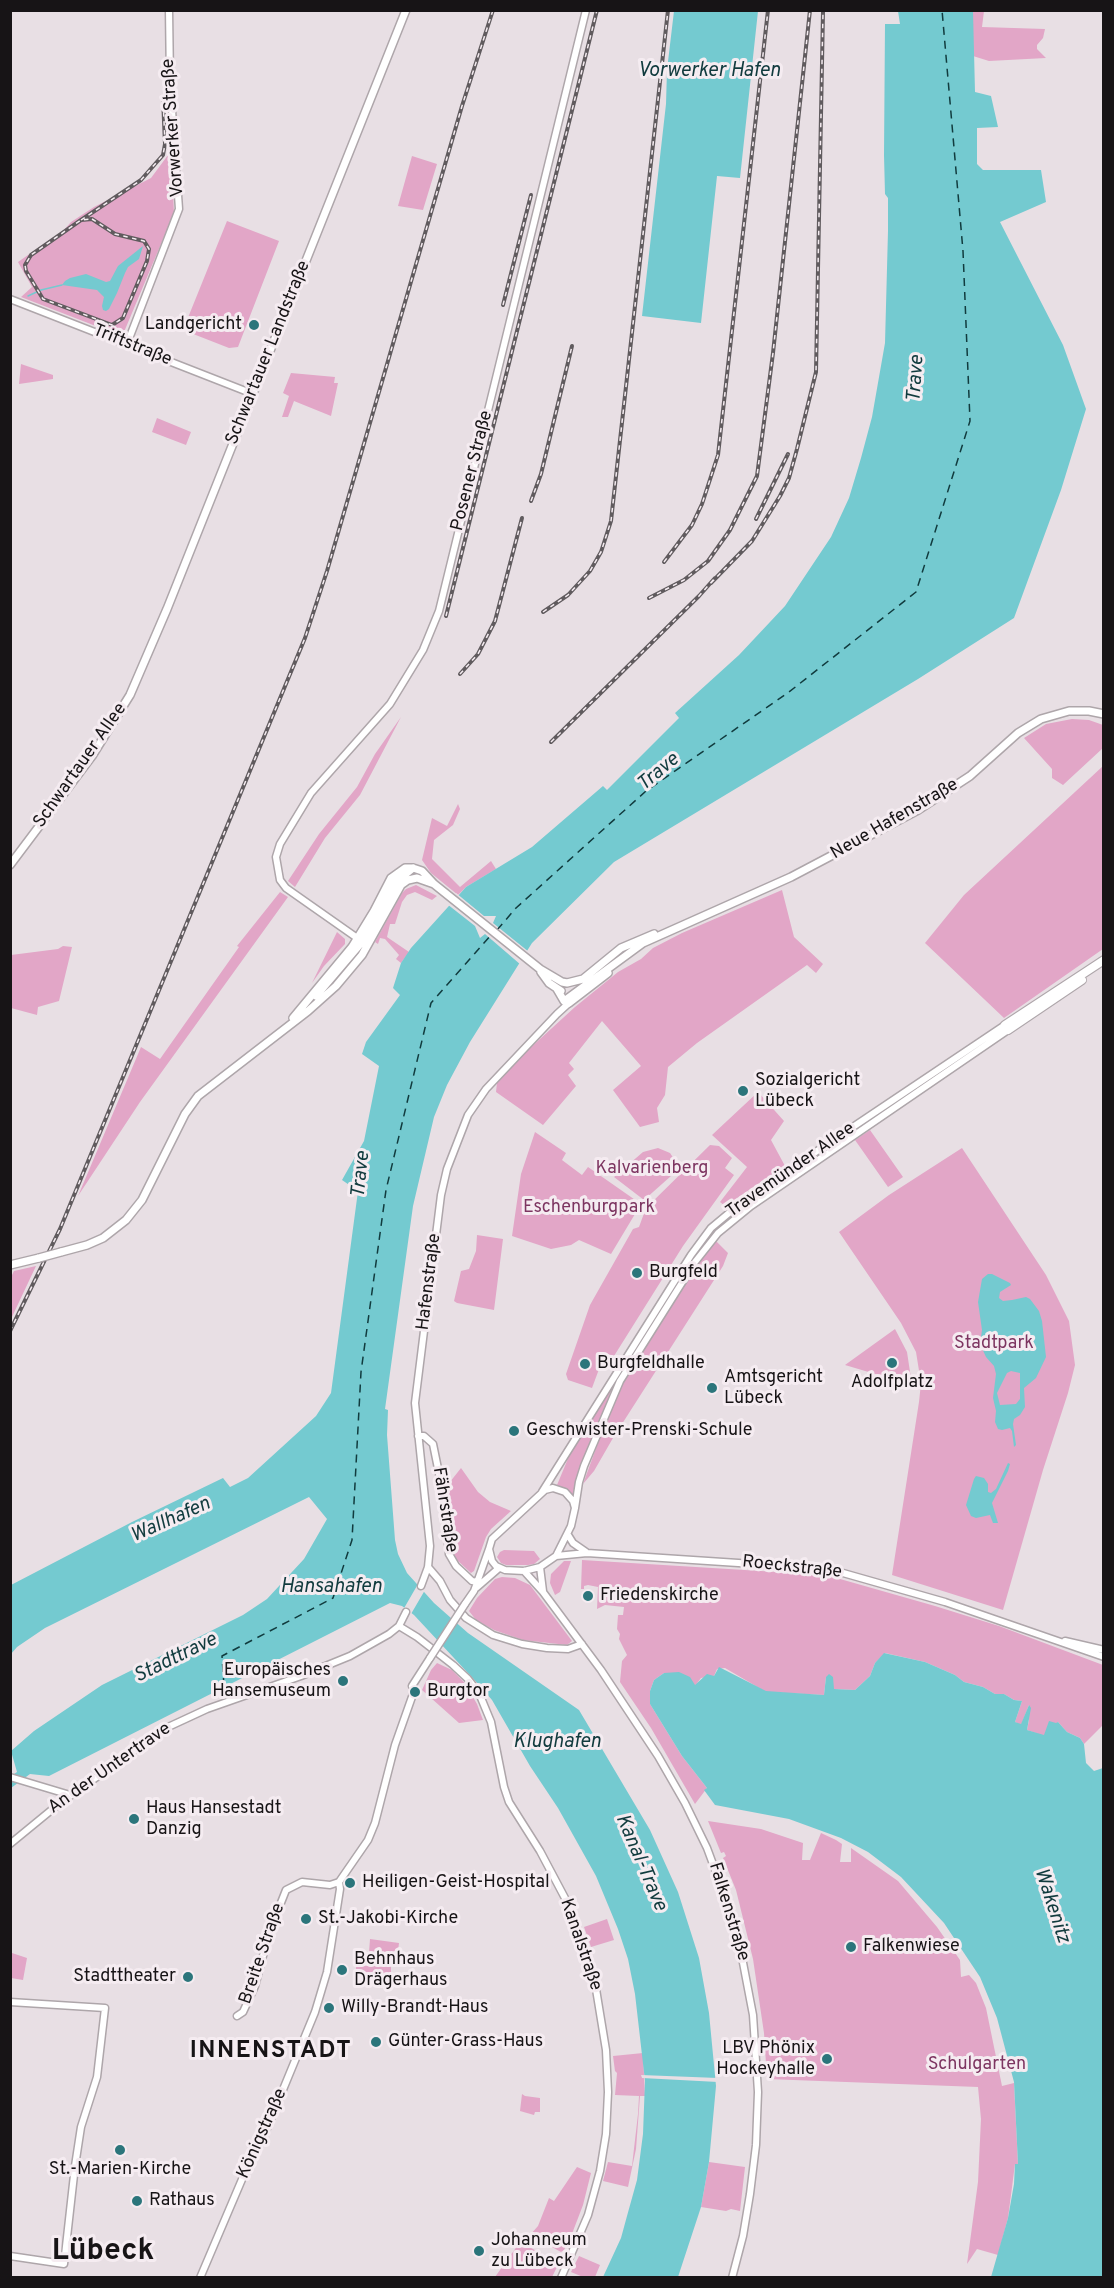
<!DOCTYPE html>
<meta charset="utf-8">
<style>
body{margin:0}
#map{position:relative;width:1114px;height:2288px;overflow:hidden;background:#e8dfe4;font-family:Overpass,sans-serif}
canvas{display:block}
.frame{position:absolute;inset:0;border:12px solid #171416;pointer-events:none}
</style>
<div id="map">
<canvas width="1114" height="2288"></canvas>
<div class="frame"></div>
</div>
<script>
const ctx = document.querySelector('canvas').getContext('2d');
ctx.lineJoin = 'round';
function fillPath(path, color) {
  ctx.fillStyle = color;
  ctx.fill(path, 'evenodd');
}
function toPath(rows) {
  const path = new Path2D();
  for (const r of rows) {
    path.moveTo(r[0], r[1]);
    for (let i = 2; i < r.length; i += 2) path.lineTo(r[i], r[i + 1]);
  }
  return path;
}
function stroke(path, color, width, dash) {
  ctx.strokeStyle = color;
  ctx.lineWidth = width;
  ctx.lineCap = dash ? 'butt' : 'round';
  ctx.setLineDash(dash || []);
  ctx.stroke(path);
}
function drawText(font, color, halo, rows, align = 'center') {
  ctx.font = font + ' Overpass,sans-serif';
  ctx.lineWidth = 6;
  ctx.setLineDash([]);
  ctx.textBaseline = 'middle';
  ctx.strokeStyle = halo;
  ctx.fillStyle = color;
  for (const [text, x, y, turn = 0] of rows) {
    ctx.save();
    ctx.translate(x, y);
    ctx.rotate((+turn || 0) * Math.PI / 180);
    ctx.textAlign = isNaN(turn) ? turn : align;
    if (halo) ctx.strokeText(text, 0, 0);
    ctx.fillText(text, 0, 0);
    ctx.restore();
  }
}
const green = toPath([
 [973,11,984,11,982,27,1045,29,1043,38,1037,45,1037,49,1046,58,989,61,973,56],
 [171,151,174,213,124,332,119,335,21,297,32,287,18,262,64,230,71,222,94,207,151,178],
 [412,156,437,164,423,210,398,206],
 [227,221,279,241,238,347,229,348,183,330],
 [21,364,53,375,53,379,19,384],
 [291,373,335,377,334,383,338,383,331,416,294,401,288,417,282,417,289,396,283,393],
 [157,418,191,432,186,445,152,432],
 [401,717,360,795,325,838,295,887,288,881,319,834,357,787,375,754],
 [1072,719,1089,720,1103,725,1103,748,1063,785,1052,778,1052,769,1024,738,1046,724],
 [1103,766,1103,949,1004,1018,925,943,964,895],
 [458,804,460,809,453,825,434,840,432,859,460,887,491,861,496,869,466,887,458,895,431,873,422,860,432,818,447,826],
 [416,885,437,896,432,900,415,892,407,895,402,902,395,924,390,924,387,937,409,952,401,963,396,959,399,955,385,939,380,938,378,944,375,942,402,893,406,889],
 [782,890,794,937,823,964,816,973,807,965,697,1043,668,1067,665,1095,657,1108,659,1122,640,1127,613,1090,641,1066,602,1021,569,1063,574,1069,568,1075,576,1086,543,1125,496,1092,497,1083,529,1049,575,1007,618,972,641,959,653,948,682,933],
 [280,892,288,897,140,1102,78,1196,141,1047,160,1059,239,947,237,946],
 [337,932,345,939,345,944,324,966,312,983],
 [63,946,72,947,59,1001,38,1007,37,1015,11,1008,11,955,58,949],
 [758,1092,784,1121,771,1140,785,1166,725,1206,720,1202,747,1167,712,1135],
 [870,1130,903,1177,888,1187,855,1140],
 [535,1132,566,1153,562,1160,582,1175,588,1167,641,1204,611,1254,579,1240,571,1245,551,1249,512,1236,521,1174],
 [710,1145,719,1146,732,1158,725,1168,734,1175,683,1246,614,1356,605,1353,592,1388,568,1380,566,1374,590,1305,633,1229,639,1227,646,1208],
 [658,1148,670,1153,680,1168,644,1200,614,1177,643,1152],
 [962,1148,1046,1275,1069,1321,1075,1365,1068,1393,1043,1470,1003,1610,892,1575,919,1402,921,1383,916,1352,901,1323,839,1232,889,1195],
 [477,1235,503,1239,494,1310,457,1303,454,1301,461,1271,469,1269,476,1251],
 [716,1241,728,1253,723,1266,613,1438,594,1471,583,1484,618,1388,677,1295,710,1245],
 [36,1266,11,1319,11,1277,14,1271],
 [895,1329,907,1352,912,1385,845,1365],
 [613,1386,577,1481,574,1497,564,1488,557,1485,572,1449],
 [461,1468,478,1492,490,1502,511,1511,491,1529,486,1537,474,1571,471,1573,457,1560,453,1553,446,1487],
 [504,1550,534,1551,540,1559,534,1564,528,1565,506,1565,501,1563,497,1557,500,1552],
 [582,1560,826,1575,935,1606,999,1626,1103,1665,1103,1721,1102,1726,1084,1744,1080,1738,1067,1732,1058,1722,1044,1736,1027,1730,1029,1720,1029,1705,1021,1725,1015,1722,1022,1701,1014,1700,1004,1694,995,1694,983,1687,964,1682,955,1675,925,1662,885,1653,875,1663,870,1676,855,1690,833,1689,826,1677,824,1695,766,1692,725,1668,717,1669,714,1676,701,1678,695,1686,664,1673,654,1680,650,1691,650,1704,682,1756,707,1788,695,1804,651,1728,620,1682,622,1661,627,1655,619,1639,620,1634,617,1629,618,1615,623,1615,624,1607,605,1605,597,1609,598,1587,588,1585,584,1586,584,1589,581,1589],
 [564,1561,571,1561,560,1592,555,1595,550,1583,551,1574],
 [502,1577,515,1578,530,1585,572,1641,567,1645,523,1640,494,1630,476,1620,469,1611,477,1598,495,1579],
 [437,1663,452,1670,464,1682,477,1704,483,1720,459,1723,422,1690,431,1670],
 [708,1821,761,1829,803,1843,802,1860,810,1860,821,1833,836,1840,842,1844,840,1862,851,1862,851,1848,898,1881,937,1927,960,1960,961,1977,969,1975,976,1983,986,2008,1002,2086,1014,2083,1018,2164,1015,2164,1008,2218,998,2255,977,2249,967,2264,978,2182,981,2119,978,2087,767,2079,764,2033,753,1959,736,1890,723,1858,726,1856,724,1852,721,1853],
 [607,1919,614,1940,591,1947,584,1927],
 [370,1939,399,1943,398,1951,394,1951,394,1960,391,1960,391,1973,386,1973,381,1976,366,1977,366,1972,356,1971,356,1965,368,1966],
 [12,1953,27,1958,23,1980,11,1978],
 [643,2053,645,2096,640,2096,636,2149,628,2187,603,2181,608,2162,632,2166,638,2114,639,2096,615,2095,617,2073,615,2071,613,2056],
 [522,2094,525,2096,540,2098,540,2112,535,2112,534,2115,520,2111],
 [709,2162,745,2167,740,2211,731,2209,726,2211,701,2207],
 [577,2167,591,2173,583,2205,570,2239,564,2250,561,2252,530,2235,538,2226,549,2198,554,2201],
 [520,2242,559,2263,552,2277,495,2277],
 [579,2256,600,2265,595,2277,583,2277,571,2272]
]);
const water = toPath([
 [674,11,758,11,740,178,717,176,701,323,642,316,666,104,667,70],
 [898,11,973,11,975,92,991,96,998,127,977,128,977,164,983,170,1041,170,1046,202,1000,222,1063,345,1086,409,1061,490,1014,618,918,679,614,862,532,943,470,1042,447,1085,434,1117,413,1206,385,1409,388,1410,387,1435,395,1540,398,1554,407,1573,434,1603,468,1633,579,1710,650,1830,678,1892,699,1958,709,2013,716,2086,709,2162,701,2207,678,2277,603,2277,621,2238,627,2216,637,2180,643,2134,645,2081,635,1994,628,1959,618,1929,596,1876,558,1808,530,1766,492,1700,480,1686,414,1615,402,1606,390,1603,49,1776,30,1774,11,1788,11,1776,17,1772,11,1751,34,1731,102,1685,243,1615,267,1599,304,1559,327,1519,309,1497,45,1628,17,1647,11,1654,11,1585,132,1522,223,1478,230,1487,248,1478,316,1416,331,1393,358,1191,342,1180,364,1141,379,1066,362,1054,366,1042,400,995,393,988,401,963,411,948,466,887,532,847,603,786,607,790,679,718,675,713,739,655,785,606,831,537,849,498,861,458,872,417,885,343,888,231,888,198,885,194,884,155,885,24,900,24],
 [143,246,139,259,128,267,125,273,117,293,109,309,106,311,103,310,102,306,104,297,97,290,62,285,65,281,70,278,86,274,106,282,110,281,118,266],
 [988,1274,992,1274,1010,1283,1011,1285,1000,1292,999,1298,1003,1301,1012,1300,1026,1297,1030,1299,1039,1311,1042,1321,1046,1357,1036,1378,1024,1388,1025,1407,1020,1415,1014,1419,1013,1424,1016,1445,1014,1447,1012,1431,1010,1428,1002,1430,998,1429,995,1422,996,1411,993,1398,996,1374,994,1366,986,1357,980,1344,982,1330,978,1302,982,1279],
 [1011,1371,1020,1373,1020,1399,1016,1404,1000,1405,997,1393,1007,1373],
 [1008,1463,1010,1464,1008,1471,992,1503,998,1523,993,1523,990,1515,976,1518,971,1516,966,1505,974,1479,976,1476,984,1478,988,1484,988,1492,991,1493,996,1489],
 [884,1653,925,1662,955,1675,964,1682,983,1687,995,1694,1004,1694,1014,1700,1022,1701,1015,1722,1021,1724,1029,1705,1031,1708,1027,1730,1044,1735,1049,1721,1056,1723,1058,1722,1067,1732,1080,1738,1084,1744,1086,1763,1094,1771,1103,1768,1103,2277,991,2277,1008,2218,1014,2184,1015,2164,1018,2164,1014,2082,997,2018,980,1977,944,1923,901,1877,868,1852,841,1838,789,1819,715,1805,704,1790,707,1788,682,1756,650,1704,650,1691,654,1680,664,1673,679,1672,690,1677,695,1685,707,1674,714,1676,719,1667,766,1691,824,1695,826,1677,829,1674,833,1677,834,1689,855,1690,870,1676,875,1663]
]);
const pier = toPath([
 [456,893,484,916,496,916,493,923,529,952,521,965,485,934,480,938,475,926,447,904],
 [418,1584,425,1590,411,1614,403,1610],
 [641,2075,718,2078,718,2082,642,2078]
]);
const stream = toPath([
 [28,296,41,290,62,285]
]);
const ferry = toPath([
 [497,930,516,908,646,791,789,692,916,592,970,421,963,251,942,10],
 [224,1686,222,1656,333,1598,352,1540,361,1372,386,1190,431,1003,491,935]
]);
const secondary = toPath([
 [10,299,253,394],
 [127,344,179,209,170,82,169,10],
 [360,940,286,888,280,880,276,857,280,844,311,793,390,704,423,650,439,611,586,10],
 [418,1436,424,1436,433,1444,444,1498,449,1554,456,1566,472,1581,477,1582],
 [542,1492,691,1255,711,1228,747,1198,1005,1025],
 [575,1508,573,1501,565,1492,553,1488,545,1490,492,1539,489,1549,492,1561,496,1566,505,1570,524,1571,540,1567,556,1556,571,1526,575,1508,579,1482,584,1466,620,1381,695,1262,718,1233,751,1206,1008,1030],
 [568,1535,573,1543,586,1552],
 [556,1556,587,1553,829,1569,945,1602,1104,1657],
 [428,1567,440,1581,450,1600,466,1618,493,1635,522,1644,547,1648,568,1649,582,1644],
 [540,1567,543,1591],
 [524,1571,543,1592,601,1670,658,1756,685,1803,707,1848,736,1926,753,2015,758,2092,756,2145,750,2194,743,2236,732,2278],
 [421,1586,428,1567,430,1546,415,1403,441,1195,447,1169,468,1115,486,1089,557,1014,569,1003],
 [476,1588,499,1568],
 [465,1604,474,1591,489,1549],
 [399,1626,417,1637,453,1665,468,1679,479,1693,491,1722,504,1787,509,1802,540,1851,566,1900,582,1941,595,1983,606,2050,608,2092,606,2134,600,2171,588,2215,561,2278],
 [1065,1641,1104,1650],
 [412,1686,430,1658],
 [10,1777,70,1795],
 [10,1844,60,1803,166,1728,207,1709,301,1676,350,1656,389,1634,399,1626,406,1612],
 [10,2002,105,2008,97,2077,81,2127,75,2166,64,2264,10,2256],
 [237,2016,243,2012,255,1986,269,1933,286,1890,302,1882,330,1885,339,1882,368,1840,375,1823,395,1745,413,1694],
 [200,2278,243,2177,261,2143,315,2012,327,1972,340,1889,339,1882]
]);
const primary = toPath([
 [10,865,92,756,130,695,167,609,406,10],
 [541,972,549,983,561,991],
 [557,989,564,1001,643,943,791,877,918,810,970,776,1018,733,1041,719,1069,711,1089,711,1104,714],
 [316,996,362,942,396,882,413,868],
 [569,1003,608,973],
 [293,1018,352,947,374,911,391,878,405,868,413,868,422,871,434,884,540,969,562,982,567,983,583,979,621,948,654,934],
 [61,1252,87,1245,103,1238,126,1220,142,1200,185,1114,198,1096,308,1011,336,986,362,955,401,885,408,880,417,878,434,884],
 [10,1265,39,1258]
]);
const highway = toPath([
 [1005,1025,1104,960],
 [1008,1030,1082,980]
]);
const rail = toPath([
 [92,219,115,234,144,241,149,249,147,261,123,318,112,325,43,299,26,271,25,265,31,255,81,220,92,219],
 [81,220,141,180,163,155,165,144,163,98],
 [503,305,531,195],
 [531,501,541,474,572,346],
 [756,519,788,454],
 [664,562,692,525,702,504,718,455,768,10],
 [711,583,752,541,780,496,789,478,797,449,816,372,823,12],
 [649,598,684,580,708,561,730,530,757,476,773,353,810,10],
 [543,612,568,595,590,571,601,552,611,521,668,10],
 [446,616,597,10],
 [460,674,478,654,495,621,522,518],
 [551,742,699,596,715,578],
 [10,1331,60,1229,305,638,327,571,462,106,493,10]
]);
const secondaryBridge = toPath([
 [430,1658,465,1604]
]);
const primaryBridge = toPath([
 [39,1258,61,1252]
]);
const markers = [
 [254,325,6,"#2b757b"],
 [743,1091,6,"#2b757b"],
 [637,1273,6,"#2b757b"],
 [892,1363,6,"#2b757b"],
 [585,1364,6,"#2b757b"],
 [712,1388,6,"#2b757b"],
 [514,1431,6,"#2b757b"],
 [588,1596,6,"#2b757b"],
 [343,1681,6,"#2b757b"],
 [415,1692,6,"#2b757b"],
 [134,1819,6,"#2b757b"],
 [350,1883,6,"#2b757b"],
 [306,1919,6,"#2b757b"],
 [851,1947,6,"#2b757b"],
 [342,1970,6,"#2b757b"],
 [188,1977,6,"#2b757b"],
 [329,2008,6,"#2b757b"],
 [376,2042,6,"#2b757b"],
 [827,2059,6,"#2b757b"],
 [120,2150,6,"#2b757b"],
 [137,2201,6,"#2b757b"],
 [479,2251,6,"#2b757b"]
];
const streetNames = [
 ["Vorwerker Straße",174,128,-94],
 ["Triftstraße",132,346,22],
 ["Schwartauer Landstraße",269,353,-68],
 ["Posener Straße",473,471,-76],
 ["Schwartauer Allee",81,766,-55],
 ["Neue Hafenstraße",895,820,-30],
 ["Travemünder Allee",791,1171,-35],
 ["Hafenstraße",430,1282,-83],
 ["Fährstraße",444,1510,81],
 ["Roeckstraße",792,1568,6],
 ["An der Untertrave",110,1769,-35],
 ["Falkenstraße",728,1912,73],
 ["Kanalstraße",580,1945,71],
 ["Breite Straße",263,1954,-71],
 ["Königstraße",263,2134,-66]
];
const poiNames = [
 ["Landgericht",242,325,"right"],
 ["Sozialgericht",755,1081],
 ["Lübeck",755,1102],
 ["Burgfeld",649,1273],
 ["Burgfeldhalle",597,1364],
 ["Amtsgericht",724,1378],
 ["Lübeck",724,1399],
 ["Adolfplatz",892,1383,"center"],
 ["Geschwister-Prenski-Schule",526,1431],
 ["Friedenskirche",600,1596],
 ["Europäisches",331,1671,"right"],
 ["Hansemuseum",331,1692,"right"],
 ["Burgtor",427,1692],
 ["Haus Hansestadt",146,1809],
 ["Danzig",146,1830],
 ["Heiligen-Geist-Hospital",362,1883],
 ["St.-Jakobi-Kirche",318,1919],
 ["Falkenwiese",863,1947],
 ["Behnhaus",354,1960],
 ["Drägerhaus",354,1981],
 ["Stadttheater",176,1977,"right"],
 ["Willy-Brandt-Haus",341,2008],
 ["Günter-Grass-Haus",388,2042],
 ["LBV Phönix",815,2049,"right"],
 ["Hockeyhalle",815,2070,"right"],
 ["St.-Marien-Kirche",120,2170,"center"],
 ["Rathaus",149,2201],
 ["Johanneum",491,2241],
 ["zu Lübeck",491,2262]
];
const parkNames = [
 ["Kalvarienberg",652,1169],
 ["Eschenburgpark",589,1208],
 ["Stadtpark",994,1344],
 ["Schulgarten",977,2065]
];
const waterNames = [
 ["Vorwerker Hafen",709,72],
 ["Trave",917,379,-86],
 ["Trave",659,773,-40],
 ["Trave",362,1175,-84],
 ["Wallhafen",171,1521,-24],
 ["Hansahafen",331,1588],
 ["Stadttrave",176,1659,-26],
 ["Klughafen",557,1743],
 ["Kanal-Trave",640,1863,67],
 ["Wakenitz",1051,1906,72]
];
const districtNames = [
 ["INNENSTADT",271,2052]
];
const townNames = [
 ["Lübeck",103,2253]
];
fillPath(green, '#e2a6c7');
fillPath(water, '#74cad0');
fillPath(pier, '#e8dfe4');
stroke(stream, '#74cad0', 1.5);
stroke(ferry, '#113b3e', 1.5, [8, 6]);
stroke(secondary, '#aea6aa', 9);
stroke(primary, '#aea6aa', 10);
stroke(highway, '#aea6aa', 10);
stroke(secondary, '#fff', 6);
stroke(primary, '#fff', 7);
stroke(highway, '#fff', 8);
stroke(rail, '#605b5e', 4);
stroke(rail, '#f5ecf1', 1.5, [4.5]);
stroke(secondaryBridge, '#aea6aa', 9, []);
stroke(primaryBridge, '#aea6aa', 10, []);
stroke(secondaryBridge, '#fff', 6);
stroke(primaryBridge, '#fff', 7);
for (const [x, y, r, color] of markers) {
  const dot = new Path2D();
  dot.arc(x, y, r, 0, 2 * Math.PI);
  ctx.fillStyle = color;
  ctx.fill(dot);
  stroke(dot, '#f5ecf1', 2);
}
drawText('18px', '#171416', '#f5ecf1', streetNames);
drawText('18px', '#171416', '#f5ecf1', poiNames, 'left');
drawText('18px', '#7d3561', '#f5ecf1', parkNames);
drawText('italic 20px', '#113b3e', '#f5ecf1', waterNames);
ctx.letterSpacing = '1.5px';
drawText('bold 24px', '#171416', '#f5ecf1', districtNames);
ctx.letterSpacing = '0px';
drawText('bold 30px', '#171416', '#f5ecf1', townNames);
</script>
